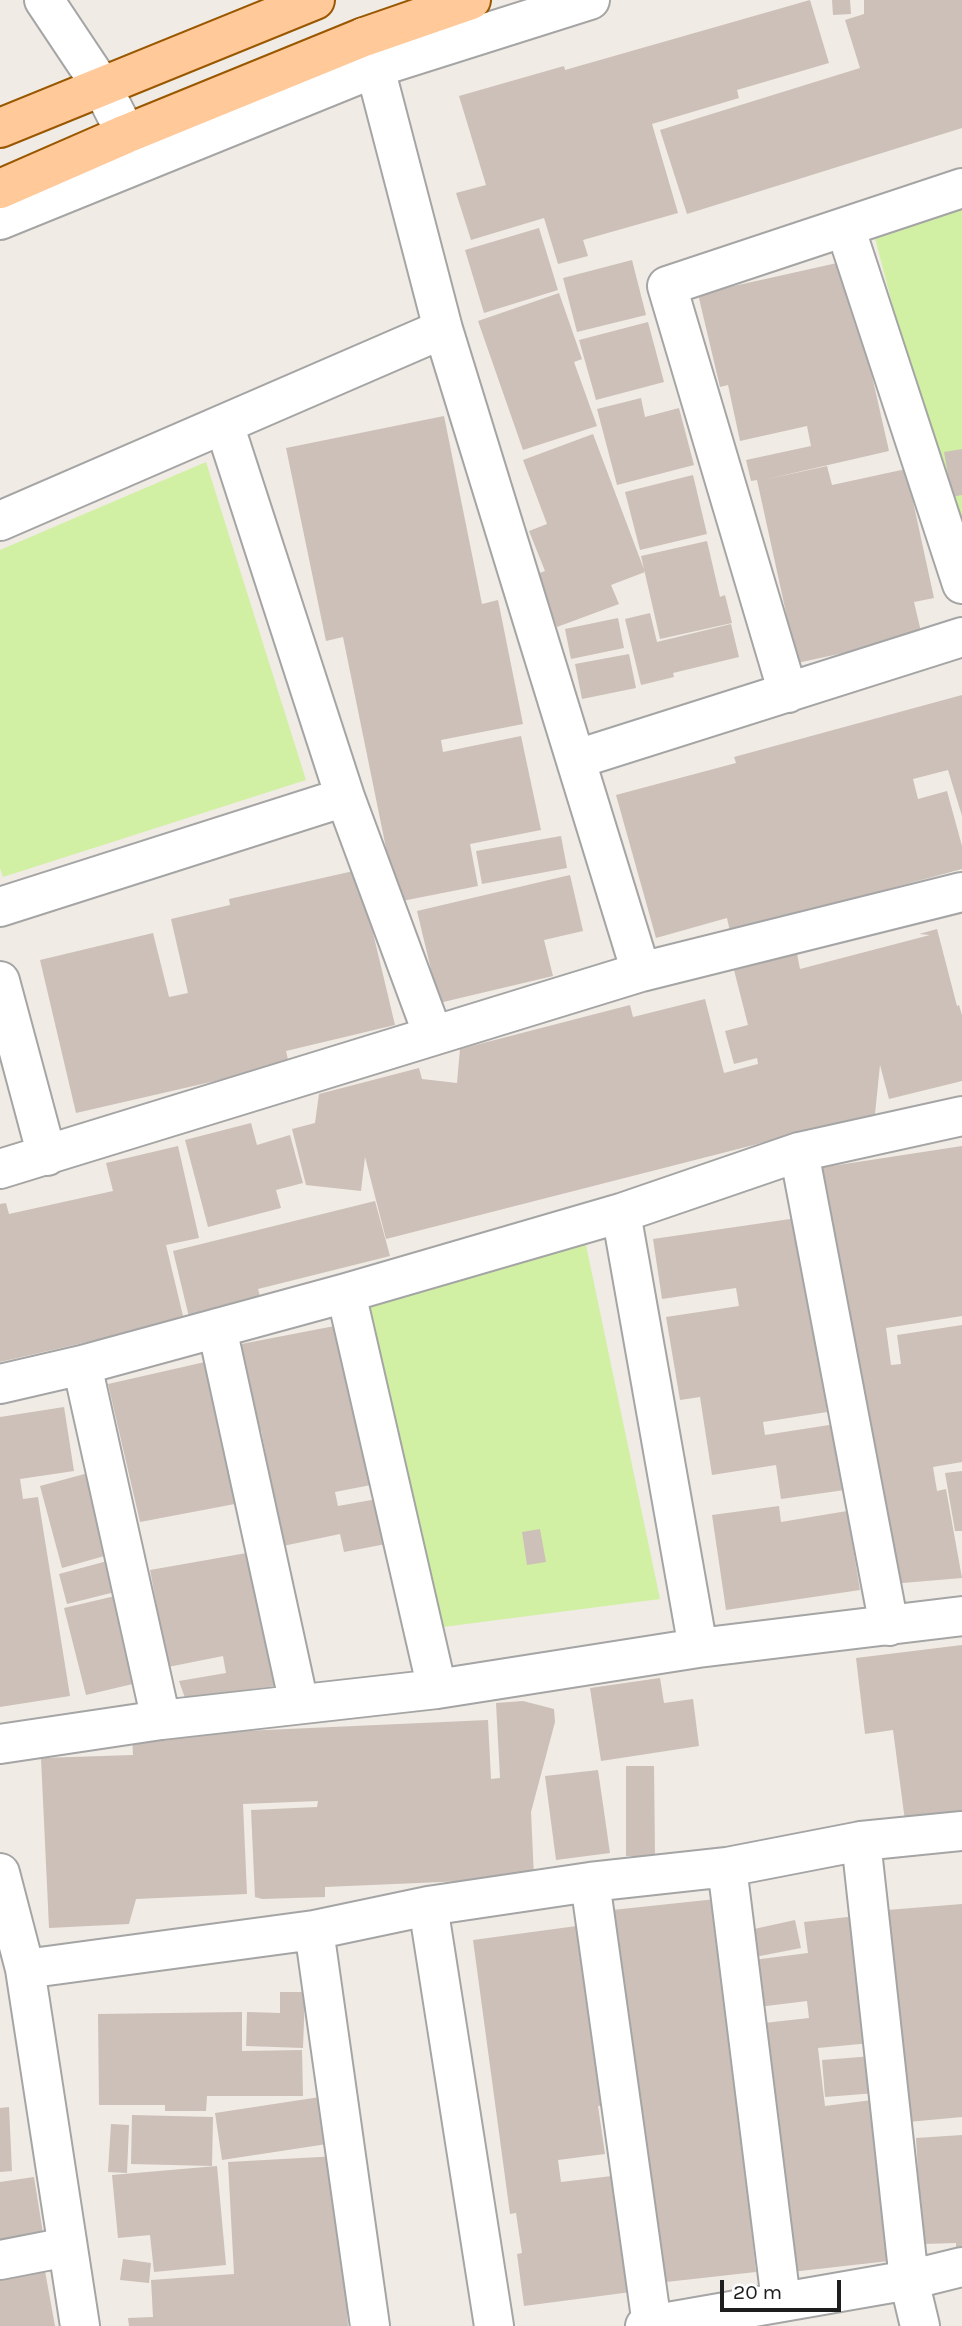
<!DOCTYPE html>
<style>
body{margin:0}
#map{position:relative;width:962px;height:2326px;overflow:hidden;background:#f0ebe4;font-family:Karla,sans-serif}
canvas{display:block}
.scale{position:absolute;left:720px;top:2280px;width:121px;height:32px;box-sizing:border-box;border:4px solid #1e1e1e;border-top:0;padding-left:9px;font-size:21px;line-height:24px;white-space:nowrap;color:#1e1e1e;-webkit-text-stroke:5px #fff;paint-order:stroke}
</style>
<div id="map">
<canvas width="962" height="2326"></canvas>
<div class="scale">20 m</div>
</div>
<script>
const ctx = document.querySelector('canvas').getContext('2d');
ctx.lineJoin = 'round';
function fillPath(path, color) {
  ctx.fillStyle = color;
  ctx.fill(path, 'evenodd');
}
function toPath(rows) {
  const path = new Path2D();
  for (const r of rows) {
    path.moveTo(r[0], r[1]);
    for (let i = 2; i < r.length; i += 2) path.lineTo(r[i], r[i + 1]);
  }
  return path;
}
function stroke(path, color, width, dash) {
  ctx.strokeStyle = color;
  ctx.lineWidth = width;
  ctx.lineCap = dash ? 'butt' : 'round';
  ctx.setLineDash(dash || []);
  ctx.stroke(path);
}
const grass = toPath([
 [962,171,962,570,865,200],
 [206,462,306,780,3,877,0,868,0,550],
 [580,1216,660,1599,443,1627,347,1276]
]);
const building = toPath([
 [810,0,829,63,737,90,739,98,652,124,678,213,583,240,588,256,558,264,544,218,471,240,456,193,486,185,459,96,564,66,565,70],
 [832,0,850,0,851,14,833,15],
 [864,0,962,0,962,128,687,214,660,130,860,68,845,20,864,14],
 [539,228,558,290,484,313,465,250],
 [632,260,646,315,577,332,563,278],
 [846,261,889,451,763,480,827,466,832,485,906,469,934,598,914,602,922,636,797,663,757,480,751,481,746,460,811,446,807,426,740,441,728,385,720,387,698,294],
 [559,293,582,359,574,362,597,426,523,450,478,321],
 [648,322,664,382,596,400,579,340],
 [641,398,645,417,679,408,694,465,617,485,597,409],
 [444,416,482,604,498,600,523,724,441,740,443,752,521,736,541,830,470,844,478,886,397,902,343,637,326,641,286,448],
 [593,434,645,572,611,585,619,604,557,627,537,574,545,571,529,531,547,524,523,460],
 [962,449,962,495,952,497,944,452],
 [693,475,707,534,640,550,625,492],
 [707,541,720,597,725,595,732,623,660,639,641,556],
 [650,613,657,642,731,624,739,657,673,673,674,677,641,685,625,619],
 [618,618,624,648,571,659,565,629],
 [629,654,636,688,582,699,575,664],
 [962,695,962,816,948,770,913,779,918,799,947,791,962,846,962,869,833,904,834,908,731,936,727,918,656,938,616,795,736,763,734,757],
 [561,836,567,868,482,884,476,851],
 [358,870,395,1025,286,1051,289,1064,76,1113,40,960,153,933,169,997,188,993,171,919,230,905,229,899],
 [570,875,583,931,544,940,553,976,439,1003,417,911],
 [937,929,957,1006,959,1005,962,1015,962,1081,889,1099,880,1065,875,1114,386,1239,365,1157,361,1191,306,1185,292,1129,315,1123,319,1094,419,1068,422,1079,457,1083,460,1049,630,1005,633,1017,705,999,724,1073,758,1064,757,1058,734,1064,725,1031,748,1025,734,970,797,954,800,969,930,935,919,934],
 [251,1123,257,1145,290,1135,303,1183,276,1190,281,1208,208,1227,185,1140],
 [178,1146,199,1238,166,1245,184,1320,0,1362,0,1204,6,1203,9,1214,113,1191,106,1163],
 [962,1146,962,1316,886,1328,891,1365,901,1364,897,1335,962,1325,962,1462,933,1467,937,1491,946,1489,962,1578,891,1584,812,1169],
 [375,1201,390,1256,258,1289,262,1304,190,1321,173,1251],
 [797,1218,827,1412,763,1422,765,1435,842,1423,852,1489,781,1499,776,1465,712,1475,700,1397,680,1400,666,1317,739,1306,736,1288,662,1299,653,1239],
 [345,1324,376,1484,335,1492,338,1506,377,1499,386,1544,344,1552,340,1534,283,1546,261,1430,254,1431,236,1345],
 [205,1362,240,1503,140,1522,108,1384],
 [64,1407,74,1471,20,1479,23,1499,38,1497,70,1696,0,1707,0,1417],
 [962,1471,962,1531,955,1531,945,1473],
 [92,1472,115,1553,62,1568,40,1486],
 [779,1506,781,1522,847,1511,860,1590,726,1610,712,1515],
 [540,1529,546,1562,527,1565,522,1532],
 [258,1551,282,1685,185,1698,179,1681,226,1673,223,1656,168,1667,150,1570],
 [111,1560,119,1591,67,1604,59,1574],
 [115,1596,137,1683,86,1695,64,1608],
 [962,1645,962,1814,905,1821,893,1730,865,1734,856,1658],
 [660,1678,664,1703,693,1699,699,1746,601,1761,590,1688],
 [523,1701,554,1709,555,1722,531,1812,534,1878,325,1887,325,1897,262,1899,255,1897,251,1810,317,1807,318,1801,243,1804,247,1894,136,1899,129,1924,49,1928,41,1758,133,1755,132,1736,488,1720,491,1779,500,1778,496,1703],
 [626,1766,654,1766,655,1856,626,1856],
 [598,1770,610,1853,556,1860,545,1776],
 [716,1899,756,2272,657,2283,603,1911],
 [962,1904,962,2117,908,2122,887,1910],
 [856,1916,871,2043,818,2048,825,2106,880,2099,898,2260,791,2272,764,2023,809,2018,807,2001,758,2007,753,1960,808,1953,804,1922],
 [795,1920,801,1948,750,1958,745,1931],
 [584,1925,608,2105,598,2106,605,2154,558,2160,561,2182,612,2176,631,2292,524,2306,517,2254,522,2253,516,2213,510,2214,473,1940],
 [280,1992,305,1992,303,2048,246,2046,247,2012,280,2013],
 [242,2012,242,2051,302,2050,303,2096,207,2096,206,2111,165,2111,165,2105,99,2105,98,2014],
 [873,2056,876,2093,825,2097,822,2060],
 [320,2097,327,2144,222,2160,215,2113],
 [9,2107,12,2171,0,2172,0,2108],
 [132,2115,213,2117,212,2166,131,2164],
 [111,2124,129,2125,127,2173,108,2172],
 [962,2135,962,2247,956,2247,956,2243,922,2244,916,2138],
 [338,2156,348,2326,129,2326,128,2318,153,2317,151,2280,234,2274,228,2162],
 [217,2166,226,2265,154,2272,150,2235,118,2238,112,2175],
 [34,2177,43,2233,0,2240,0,2182],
 [123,2259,151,2263,149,2283,120,2280],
 [45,2271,55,2326,0,2326,0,2280]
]);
const minor = toPath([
 [44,0,102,87,126,134],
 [364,37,375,68,443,329,641,972],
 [0,220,375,68,590,0],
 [845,227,962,584],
 [224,424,345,797,433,1035],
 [0,521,443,329],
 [788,693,667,286,962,188],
 [577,759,962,637],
 [0,907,345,797],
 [0,981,47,1156],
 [799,1152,889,1626],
 [0,1169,641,972,962,892],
 [621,1213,698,1648],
 [346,1293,437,1689],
 [217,1328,299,1704],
 [82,1365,161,1720],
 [0,1384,82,1365,346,1293,621,1213,799,1152,962,1116],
 [0,1744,161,1720,437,1689,698,1648,962,1616],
 [861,1841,909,2280,920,2326],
 [727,1867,781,2301],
 [0,1873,25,1969,80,2326],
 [590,1882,652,2325],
 [428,1906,494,2326],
 [314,1930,370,2326],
 [25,1969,314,1930,428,1906,590,1882,727,1867,861,1841,962,1831],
 [0,2260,67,2247],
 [645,2326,909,2280,962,2267]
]);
const major = toPath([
 [0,128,315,0],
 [0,189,126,134,364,37,471,0]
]);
fillPath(grass, '#d1f0a4');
fillPath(building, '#cdc0b9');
stroke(minor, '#a5a5a5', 42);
stroke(major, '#995700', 42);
stroke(minor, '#fff', 38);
stroke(major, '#ffc99a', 38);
</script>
